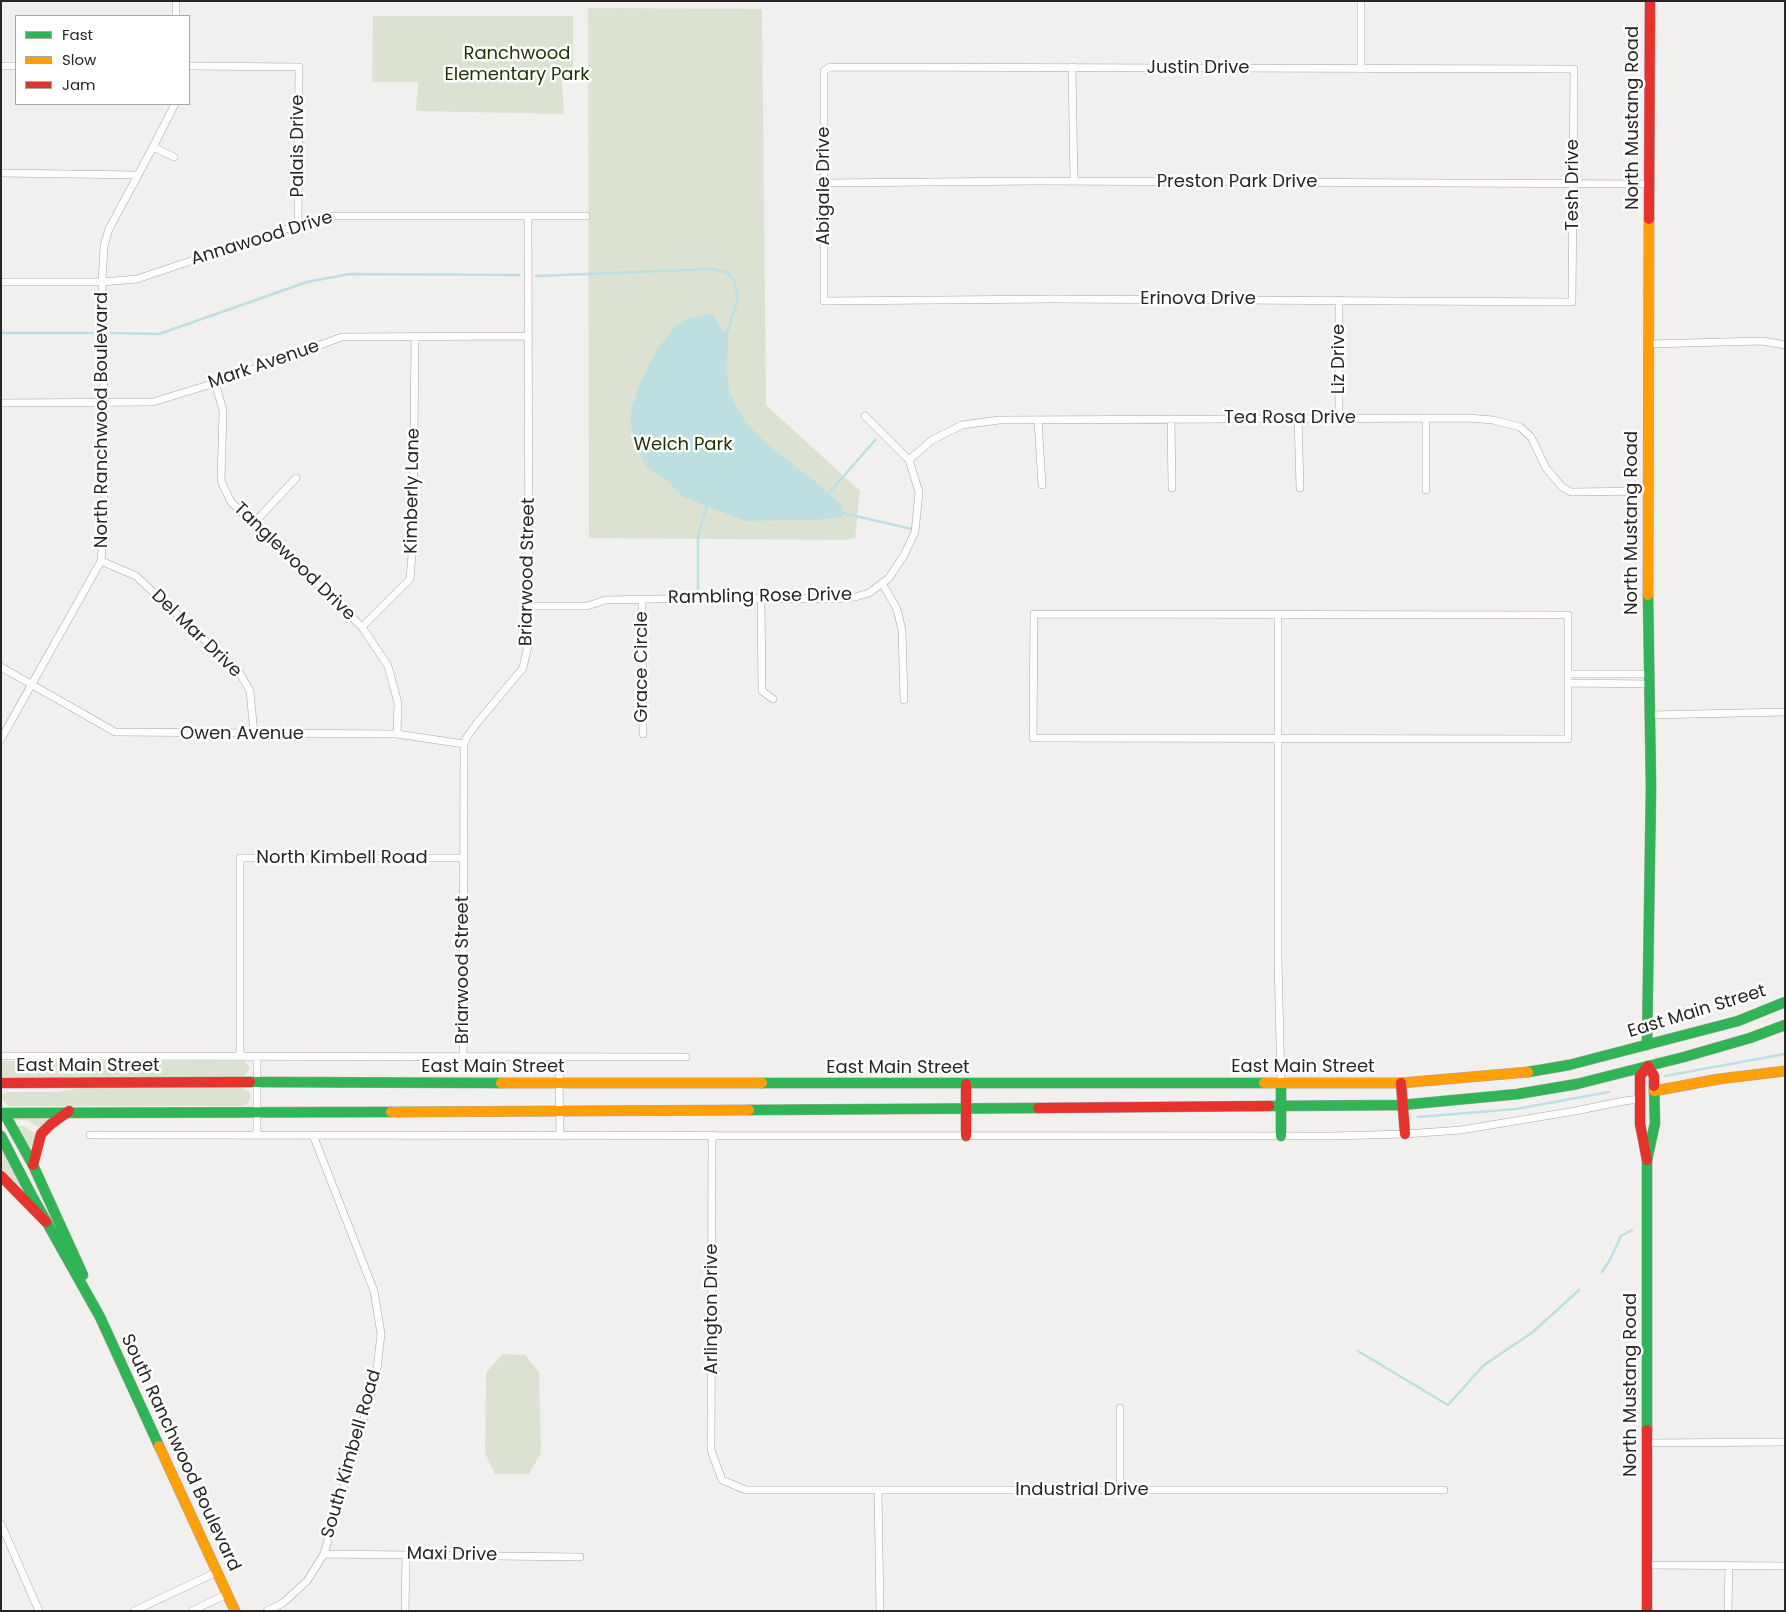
<!DOCTYPE html>
<style>
body{margin:0}
#map{position:relative;width:1786px;height:1612px;overflow:hidden;background:#f2f0ee;font-family:Poppins,sans-serif}
canvas{display:block}
.frame{position:absolute;inset:0;border:2px solid #272625;pointer-events:none}
.legend{position:absolute;left:15px;top:15px;width:175px;height:90px;box-sizing:border-box;background:#fff;border:1px solid #a9a8a8;margin:0;padding:6px 9px;list-style:none;font-size:15px;color:#272625}
.legend li{display:flex;align-items:center;gap:10px;height:25px}
.legend b{width:25px;border:1px solid #a9a8a8}
</style>
<div id="map">
<canvas width="1786" height="1612"></canvas>
<div class="frame"></div>
<ul class="legend">
<li><b style="height:6px;background:#30b455"></b>Fast</li>
<li><b style="height:6px;background:#ff9f0a"></b>Slow</li>
<li><b style="height:6px;background:#e5322d"></b>Jam</li>
</ul>
</div>
<script>
const ctx = document.querySelector('canvas').getContext('2d');
ctx.lineJoin = 'round';
function fillPath(path, color) {
  ctx.fillStyle = color;
  ctx.fill(path, 'evenodd');
}
function toPath(rows) {
  const path = new Path2D();
  for (const r of rows) {
    path.moveTo(r[0], r[1]);
    for (let i = 2; i < r.length; i += 2) path.lineTo(r[i], r[i + 1]);
  }
  return path;
}
function stroke(path, color, width, dash) {
  ctx.strokeStyle = color;
  ctx.lineWidth = width;
  ctx.lineCap = dash ? 'butt' : 'round';
  ctx.setLineDash(dash || []);
  ctx.stroke(path);
}
function drawText(font, color, halo, rows, align = 'center') {
  ctx.font = font + ' Poppins,sans-serif';
  ctx.lineWidth = 5;
  ctx.setLineDash([]);
  ctx.textBaseline = 'middle';
  ctx.strokeStyle = halo;
  ctx.fillStyle = color;
  for (const [text, x, y, turn = 0] of rows) {
    ctx.save();
    ctx.translate(x, y);
    ctx.rotate((+turn || 0) * Math.PI / 180);
    ctx.textAlign = isNaN(turn) ? turn : align;
    if (halo) ctx.strokeText(text, 0, 0);
    ctx.fillText(text, 0, 0);
    ctx.restore();
  }
}
const green = toPath([
 [588,8,762,9,766,405,860,491,855,538,846,540,589,538],
 [373,16,573,16,573,81,562,82,564,114,416,111,418,82,372,82],
 [1,1061,245,1061,250,1069,243,1077,3,1077,1,1076],
 [88,1087,241,1087,250,1093,251,1098,246,1105,240,1106,8,1106,1,1098,1,1095,7,1092,57,1092],
 [16,1117,46,1117,47,1121,40,1128,27,1120,13,1120],
 [17,1126,24,1126,36,1134,31,1148,28,1148],
 [1,1145,29,1197,1,1170],
 [502,1354,525,1355,539,1372,541,1453,529,1474,495,1474,485,1453,486,1373]
]);
const water = toPath([
 [712,313,722,331,728,334,727,370,729,392,745,422,769,446,822,487,842,506,842,517,833,519,746,521,683,497,669,482,646,467,634,439,630,421,632,407,639,386,656,351,676,325,688,319]
]);
const stream = toPath([
 [536,276,714,269,728,273,734,281,737,292,737,302,726,336],
 [1,333,93,333],
 [111,333,159,334,307,282,349,274,519,275],
 [829,493,876,439],
 [842,513,912,529],
 [698,594,698,536,707,506],
 [1665,1076,1785,1054],
 [1418,1117,1516,1109,1609,1092],
 [1602,1272,1610,1260,1621,1236,1632,1230],
 [1358,1351,1448,1405,1484,1365,1533,1332,1579,1290]
]);
const street = toPath([
 [176,16,176,1],
 [1,66,16,66],
 [189,66,299,67,298,225],
 [830,67,1574,69,1572,302,1053,299,824,301,824,71,830,67],
 [1072,67,1074,181],
 [1361,68,1361,1],
 [153,147,174,157],
 [1,173,138,175],
 [824,183,1039,181,1649,184],
 [1,282,102,282,137,279,298,225,332,216,586,216],
 [1339,300,1339,418],
 [1649,344,1762,341,1785,345],
 [215,383,223,410,221,481,231,502,362,627,388,666,398,703,397,734],
 [1,403,153,402,215,383,342,337,529,336],
 [1298,418,1300,488],
 [1426,418,1426,490],
 [1171,419,1172,488],
 [1038,420,1042,485],
 [909,460,932,440,962,425,999,420,1468,418,1493,420,1520,427,1531,437,1546,468,1562,487,1571,492,1648,491],
 [254,523,296,478],
 [101,561,136,576,239,672,250,691,254,734],
 [882,583,897,609,902,630,904,700],
 [761,598,762,691,773,699],
 [642,599,643,734],
 [529,606,587,606,606,600,704,598,834,599,855,597,869,593,889,578,904,555,915,532,919,492,909,460,865,416],
 [1034,614,1568,615,1568,739,1033,738,1034,614],
 [1278,614,1278,960,1281,1084],
 [362,627,410,579,413,541,415,336],
 [1,667,115,732,397,734,464,744],
 [1568,674,1649,674],
 [1568,683,1649,684],
 [1650,715,1785,712],
 [1,739,101,561,104,528,104,403,102,282,104,246,109,229,153,147,175,104],
 [1,1056,686,1057],
 [463,1056,464,744,467,737,477,723,523,668,529,641,528,216],
 [240,1057,240,858,463,858],
 [257,1057,257,1134],
 [90,1135,1332,1136,1405,1134,1461,1130,1575,1111,1624,1101,1640,1099],
 [560,1135,559,1083,561,1057],
 [712,1135,711,1450,722,1480,746,1490,1444,1490],
 [1120,1408,1120,1490],
 [1647,1443,1785,1442],
 [878,1491,880,1611],
 [1,1524,39,1611],
 [324,1554,580,1557],
 [1647,1565,1785,1566],
 [134,1611,217,1572],
 [192,1611,227,1594],
 [267,1611,283,1603,307,1581,324,1554,376,1378,381,1334,374,1291,313,1135],
 [405,1611,406,1555],
 [1728,1611,1729,1566]
]);
const fast = toPath([
 [1647,1045,1651,787,1648,595],
 [1528,1072,1569,1065,1738,1021,1785,1002],
 [250,1082,501,1083],
 [762,1083,1264,1083],
 [1281,1084,1281,1136],
 [1269,1106,1402,1105,1518,1094,1577,1084,1684,1057,1750,1038,1785,1025],
 [749,1110,1038,1108],
 [1,1113,391,1112],
 [4,1113,33,1165,83,1275],
 [1,1136,32,1196,100,1317,159,1446],
 [1647,1430,1647,1160,1655,1123,1654,1086]
]);
const slow = toPath([
 [1648,595,1649,219],
 [501,1083,762,1083],
 [1264,1083,1401,1083,1528,1072],
 [1654,1091,1719,1079,1785,1071],
 [391,1112,749,1110],
 [159,1446,235,1611]
]);
const jam = toPath([
 [1649,219,1650,1],
 [1,1083,250,1082],
 [1401,1083,1405,1134],
 [966,1084,966,1136],
 [1038,1108,1269,1106],
 [1647,1160,1640,1124,1640,1076,1648,1066,1654,1076,1654,1086],
 [33,1165,41,1134,51,1124,69,1111],
 [1,1176,46,1222],
 [1647,1430,1647,1611]
]);
const parkNames = [
 ["Ranchwood",517,54],
 ["Elementary Park",517,75],
 ["Welch Park",683,445]
];
const streetNames = [
 ["Justin Drive",1198,68],
 ["North Mustang Road",1633,118,-90],
 ["Palais Drive",298,146,-90],
 ["Preston Park Drive",1237,182],
 ["Tesh Drive",1573,185,-90],
 ["Abigale Drive",824,186,-90],
 ["Annawood Drive",262,239,-17],
 ["Erinova Drive",1198,299],
 ["Liz Drive",1339,359,-90],
 ["Mark Avenue",264,365,-19],
 ["Tea Rosa Drive",1290,418],
 ["North Ranchwood Boulevard",102,420,-90],
 ["Kimberly Lane",413,491,-89],
 ["North Mustang Road",1632,523,-90],
 ["Tanglewood Drive",294,562,44],
 ["Briarwood Street",528,572,-89],
 ["Rambling Rose Drive",760,597,-1],
 ["Del Mar Drive",196,634,44],
 ["Grace Circle",642,667,-90],
 ["Owen Avenue",242,734],
 ["North Kimbell Road",342,858],
 ["Briarwood Street",463,970,-90],
 ["East Main Street",1697,1012,-17],
 ["East Main Street",88,1066],
 ["East Main Street",493,1067],
 ["East Main Street",1303,1067],
 ["East Main Street",898,1068],
 ["Arlington Drive",712,1309,-90],
 ["North Mustang Road",1631,1385,-90],
 ["South Ranchwood Boulevard",180,1453,65],
 ["South Kimbell Road",352,1454,-74],
 ["Industrial Drive",1082,1490],
 ["Maxi Drive",452,1555,1]
];
fillPath(green, '#dbe2d1');
fillPath(water, '#bddfe1');
stroke(stream, '#bddfe1', 2.5);
stroke(street, '#a7a6a5', 8);
stroke(fast, '#a7a6a5', 11);
stroke(slow, '#a7a6a5', 11);
stroke(jam, '#a7a6a5', 11);
stroke(street, '#fdfdfc', 7);
stroke(fast, '#30b455', 10);
stroke(slow, '#ff9f0a', 10);
stroke(jam, '#e5322d', 10);
drawText('18px', '#213400', '#fff', parkNames);
drawText('18px', '#272625', '#fff', streetNames);
</script>
